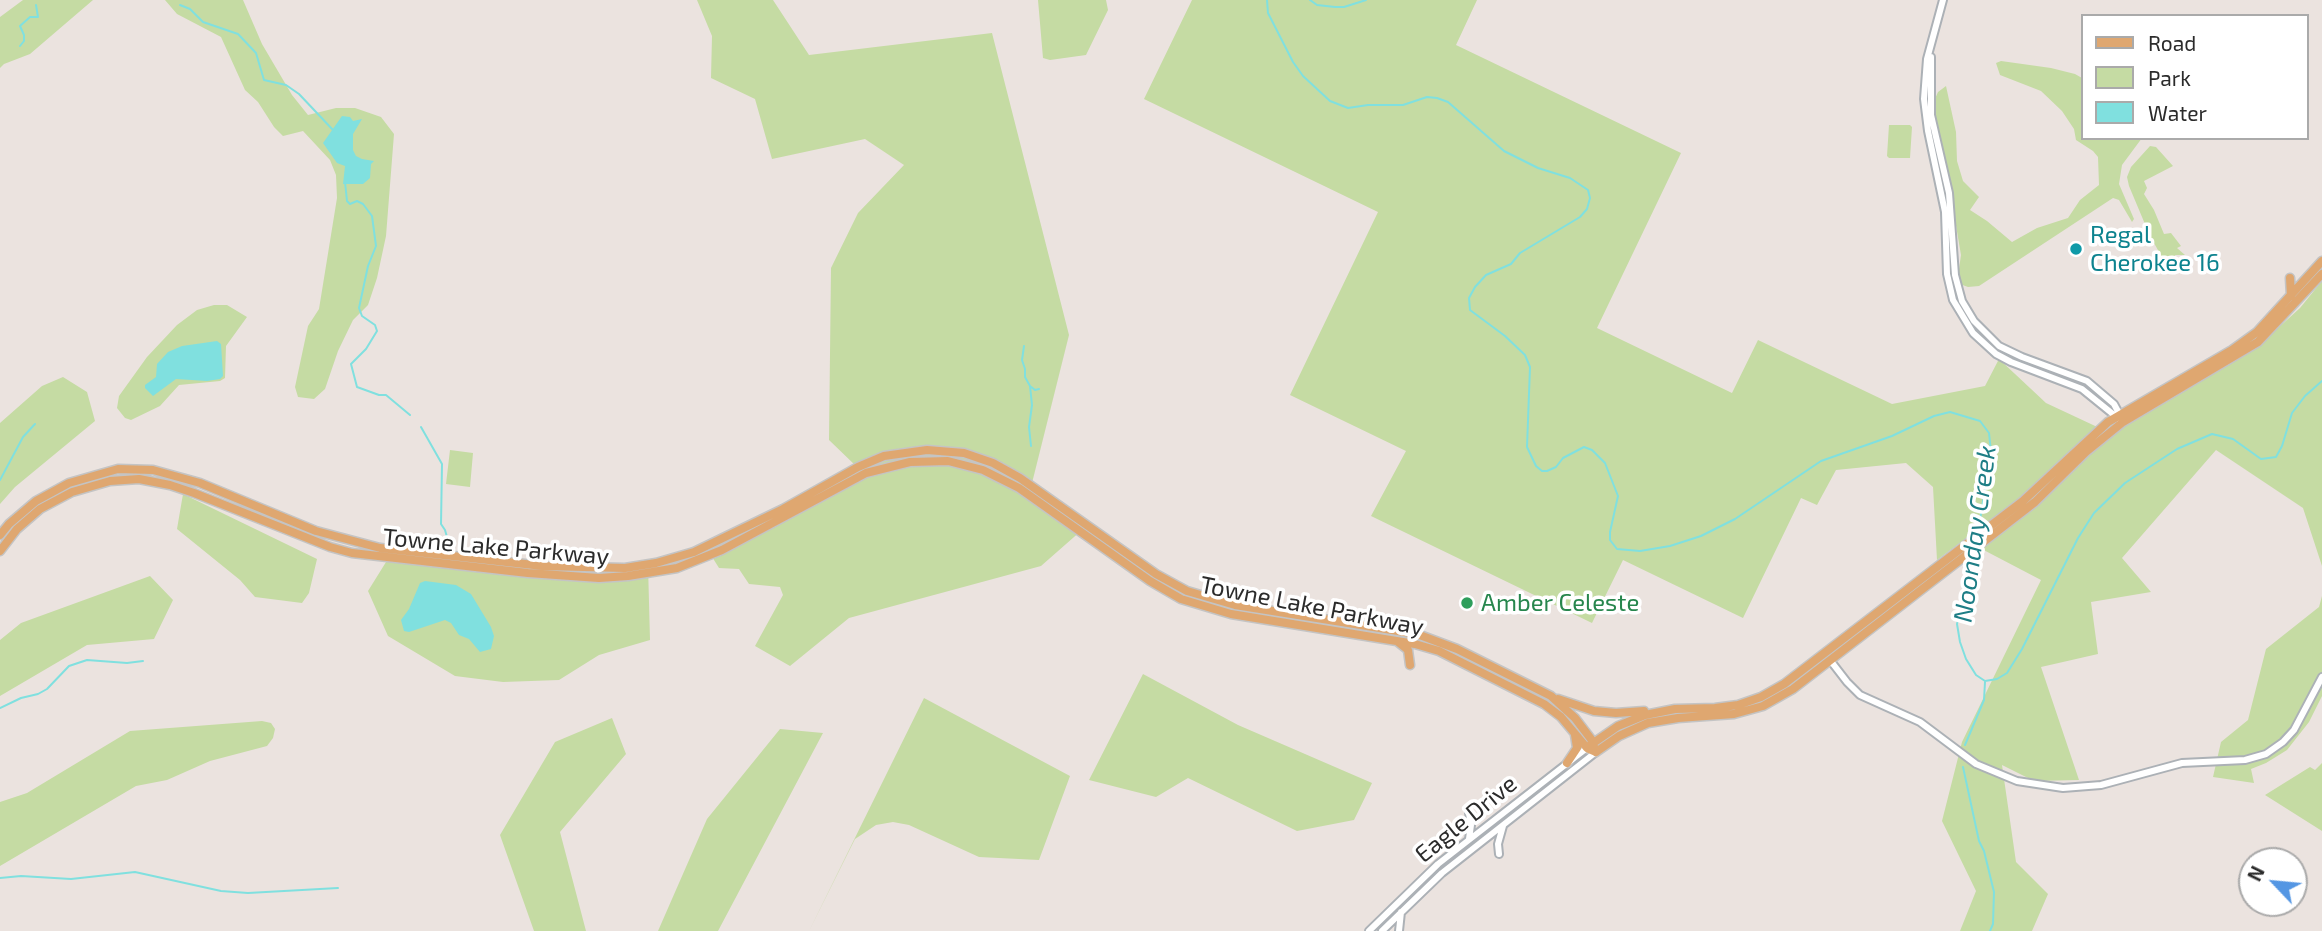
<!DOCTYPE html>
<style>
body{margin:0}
#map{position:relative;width:2322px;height:931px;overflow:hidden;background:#ebe3df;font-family:"Exo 2",sans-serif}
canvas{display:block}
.legend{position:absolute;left:2081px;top:14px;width:228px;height:126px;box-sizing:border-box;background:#fff;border:2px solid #aaa;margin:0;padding:9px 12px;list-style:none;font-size:21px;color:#2b2b2b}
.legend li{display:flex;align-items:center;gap:14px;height:35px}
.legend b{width:35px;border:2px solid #aaa}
.north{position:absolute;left:2238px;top:847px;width:70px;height:70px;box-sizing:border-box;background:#fff;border:2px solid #aaa;border-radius:50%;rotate:296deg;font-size:19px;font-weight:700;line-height:28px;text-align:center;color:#2b2b2b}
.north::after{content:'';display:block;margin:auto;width:24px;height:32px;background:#5496e3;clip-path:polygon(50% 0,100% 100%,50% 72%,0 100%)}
</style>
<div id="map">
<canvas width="2322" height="931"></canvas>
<ul class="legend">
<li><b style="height:9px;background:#dfa770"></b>Road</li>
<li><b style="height:19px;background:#c5dba3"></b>Park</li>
<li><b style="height:19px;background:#80e0df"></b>Water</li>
</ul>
<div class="north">N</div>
</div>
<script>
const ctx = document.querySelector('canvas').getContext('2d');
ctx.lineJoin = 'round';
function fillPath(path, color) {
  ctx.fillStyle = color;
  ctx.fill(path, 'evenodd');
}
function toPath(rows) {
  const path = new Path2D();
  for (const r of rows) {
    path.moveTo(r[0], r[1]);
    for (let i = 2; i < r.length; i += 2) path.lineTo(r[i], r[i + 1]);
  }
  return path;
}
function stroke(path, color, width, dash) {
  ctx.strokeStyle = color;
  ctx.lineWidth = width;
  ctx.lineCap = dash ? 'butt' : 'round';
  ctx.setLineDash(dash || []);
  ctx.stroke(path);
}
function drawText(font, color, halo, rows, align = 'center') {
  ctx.font = font + ' "Exo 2",sans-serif';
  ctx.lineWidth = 7;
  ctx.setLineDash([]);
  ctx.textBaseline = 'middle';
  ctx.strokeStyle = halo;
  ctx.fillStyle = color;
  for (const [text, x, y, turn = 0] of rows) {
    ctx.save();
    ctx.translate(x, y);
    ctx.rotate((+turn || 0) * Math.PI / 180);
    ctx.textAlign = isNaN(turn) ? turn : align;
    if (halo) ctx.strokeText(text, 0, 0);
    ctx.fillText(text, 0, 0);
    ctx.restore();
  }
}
const green = toPath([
 [23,0,93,0,30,54,4,64,0,68,0,17],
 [165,0,243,0,262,44,292,95,308,115,336,108,355,108,381,117,394,134,386,236,377,278,368,305,353,320,338,351,325,389,314,399,298,397,295,387,308,326,319,309,337,198,336,175,330,160,303,131,283,136,274,127,258,102,245,90,221,37,177,14],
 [697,0,773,0,809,55,992,33,1069,335,1031,487,1082,530,1041,566,849,618,790,666,755,646,783,595,780,587,749,584,739,569,719,568,704,544,821,489,857,467,829,440,831,268,858,213,904,165,865,139,772,159,755,99,711,78,712,36],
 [1038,0,1106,0,1108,10,1086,55,1050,60,1043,58],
 [1192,0,1477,0,1456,45,1681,153,1597,328,1732,393,1758,340,1892,404,1985,386,1999,359,2046,403,2108,432,2217,367,2255,349,2300,308,2322,281,2322,566,2303,508,2216,450,2122,558,2151,592,2091,602,2098,654,2041,667,2079,780,2034,781,2002,765,2016,862,2048,894,2032,931,1960,931,1976,891,1942,821,1962,742,2041,580,1976,546,1988,522,1937,560,1933,487,1906,463,1836,470,1817,505,1801,498,1743,618,1623,560,1592,623,1371,516,1406,451,1290,395,1378,212,1144,99],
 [2001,61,2051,68,2075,74,2082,78,2082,138,2142,138,2122,165,2119,184,2134,219,2132,222,2119,200,2113,198,1979,286,1968,287,1957,283,1961,255,1945,161,1935,130,1934,101,1938,92,1946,86,1956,132,1957,161,1963,181,1979,197,1970,210,1987,221,2012,242,2037,228,2068,218,2080,200,2099,185,2098,157,2093,151,2076,140,2074,129,2062,111,2041,91,2000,75,1996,63],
 [1889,125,1910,125,1912,127,1910,158,1889,158,1887,156],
 [2150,146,2156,147,2173,166,2144,181,2147,188,2144,194,2154,210,2164,234,2171,233,2181,246,2177,248,2185,255,2175,255,2177,265,2181,266,2181,271,2172,266,2169,268,2167,266,2150,236,2129,186,2127,177,2131,167],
 [214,305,227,305,247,317,226,346,225,378,220,381,179,385,160,406,131,420,125,418,117,408,119,396,147,357,177,325,197,310],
 [63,377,87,392,95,421,15,487,0,504,0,423,42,386],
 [450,450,473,453,470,487,446,484],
 [183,494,317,559,309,593,302,603,255,597,240,580,177,529],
 [396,546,557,566,648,565,650,640,599,655,559,680,503,682,455,676,388,636,368,591],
 [150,576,173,600,154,639,87,645,0,696,0,640,21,623],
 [2322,596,2322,696,2309,722,2287,750,2266,763,2251,769,2254,783,2213,777,2221,742,2248,720,2266,649,2319,607],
 [1143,674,1238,725,1372,783,1354,820,1297,831,1188,778,1156,797,1089,780],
 [924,698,1070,776,1039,860,979,857,909,825,893,822,876,825,855,839,809,931],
 [612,718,626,754,560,832,586,931,534,931,500,835,555,742],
 [262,721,271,723,275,729,273,738,267,746,210,761,167,780,136,786,0,866,0,802,27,793,130,731],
 [780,729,823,733,718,931,658,931,707,819],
 [2322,763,2322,831,2265,795,2310,767,2315,770]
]);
const water = toPath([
 [342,116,350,117,353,121,362,119,353,134,353,150,356,156,362,159,374,161,371,164,370,178,363,184,343,184,345,166,337,163,323,143],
 [217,341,221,344,223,376,220,379,207,381,176,379,153,396,145,388,145,385,156,377,157,364,168,352,182,346],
 [425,581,456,585,471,594,491,627,494,636,491,649,480,652,469,639,459,635,451,623,445,620,409,632,404,631,401,620,409,609,420,583]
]);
const stream = toPath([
 [1267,0,1268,13,1293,62,1303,76,1330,101,1348,108,1368,105,1403,105,1427,97,1437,98,1448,102,1504,151,1538,168,1570,178,1588,190,1590,198,1587,209,1580,217,1520,253,1511,264,1486,275,1475,287,1469,298,1470,310,1505,336,1525,355,1530,367,1527,447,1536,466,1542,471,1547,471,1556,467,1563,458,1584,447,1592,450,1605,463,1618,496,1610,532,1610,540,1617,549,1640,551,1670,546,1701,536,1735,519,1821,461,1892,436,1934,416,1950,412,1980,421,1989,433,1991,452,1978,532],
 [1310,0,1317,5,1335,7,1344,7,1366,0],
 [180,5,190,9,203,22,238,34,256,53,264,80,286,85,299,94,333,130],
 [20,46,24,41,24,35,20,26,30,17,38,17,36,5],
 [345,182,347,201,350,204,357,201,363,204,372,216,376,246,368,266,359,308,362,316,375,325,377,331,366,349,351,364,357,387,379,395,386,395,410,415],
 [1024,346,1022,360,1025,369,1025,377,1030,386,1035,390,1039,389],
 [1030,386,1032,405,1029,427,1031,446],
 [421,427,442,464,441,524,445,530,451,551],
 [0,480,23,437,35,424],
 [1974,554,1957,624,1960,642,1966,659,1976,675,1985,681,1997,679,2007,673,2022,649,2078,538,2094,513,2125,483,2177,449,2212,434,2233,439,2261,459,2276,457,2282,446,2292,413,2305,396,2322,381],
 [0,708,21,698,38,694,47,689,69,666,87,660,127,663,143,661],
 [1965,745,1984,700,1985,682],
 [1963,767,1979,841,1984,851,1994,892,1993,924,1990,931],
 [0,878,21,876,71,879,135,872,221,891,248,893,338,888]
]);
const minor = toPath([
 [1943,0,1927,59,1924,99,1928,131,1945,212,1947,274,1953,300,1973,333,1996,354,2011,362,2082,389,2119,419],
 [1931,57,1931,115,1949,193,1955,275,1962,301,1974,321,1999,346,2022,357,2087,381,2114,404,2121,417],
 [1830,660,1847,682,1860,695,1920,722,1976,764,2017,781,2063,788,2101,785,2182,763,2245,760,2266,754,2283,742,2294,730,2322,677],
 [1469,813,1471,825,1469,839],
 [1499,854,1498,844,1503,826],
 [1369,931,1438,864,1587,748],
 [1382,931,1442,873,1596,752],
 [1399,931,1401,912]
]);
const major = toPath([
 [2290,278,2291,296],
 [0,535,9,524,36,501,69,483,118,469,153,470,200,483,316,531,380,548,543,566,625,568,656,563,694,552,783,509,858,467,884,456,927,450,964,453,993,463,1020,478,1156,574,1187,591,1235,605,1417,634,1457,649,1551,696,1575,718,1591,739,1596,752],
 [0,551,17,529,40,509,72,492,110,481,139,479,170,485,194,493,330,547,352,553,528,573,599,578,628,576,677,568,722,550,866,473,910,462,948,461,983,470,1019,488,1150,581,1181,599,1231,614,1415,644,1439,651,1544,704,1561,717,1587,748,1596,752],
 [1398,642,1408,650,1410,665],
 [1558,699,1594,711,1616,713,1644,711],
 [1589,746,1618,726,1645,715,1675,709,1715,708,1738,705,1761,697,1784,684,2023,501,2108,422,2232,350,2257,332,2322,261],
 [1596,752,1619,736,1648,723,1678,718,1734,714,1763,706,1793,689,2035,502,2086,452,2123,422,2258,342,2322,274],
 [1567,763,1577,748,1575,735]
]);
const markers = [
 [2076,249,7,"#0f9aa8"],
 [1467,603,7,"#2e9e5b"]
];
const cultureNames = [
 ["Regal",2090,235],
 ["Cherokee 16",2090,263]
];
const streetNames = [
 ["Towne Lake Parkway",496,547,5],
 ["Towne Lake Parkway",1312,606,11],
 ["Eagle Drive",1466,819,-39]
];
const leisureNames = [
 ["Amber Celeste",1481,603]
];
const waterNames = [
 ["Noonday Creek",1975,534,-82]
];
fillPath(green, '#c5dba3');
fillPath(water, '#80e0df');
stroke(stream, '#80e0df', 2);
stroke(minor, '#acb1b6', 10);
stroke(major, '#c4c4c4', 11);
stroke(minor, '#fff', 6);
stroke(major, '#dfa770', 8);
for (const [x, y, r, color] of markers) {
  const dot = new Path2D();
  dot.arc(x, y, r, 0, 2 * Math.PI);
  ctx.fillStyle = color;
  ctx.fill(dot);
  stroke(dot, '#fff', 2.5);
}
drawText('24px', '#0d838f', '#fff', cultureNames, 'left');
drawText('24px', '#2b2b2b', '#fff', streetNames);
drawText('24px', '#27864d', '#fff', leisureNames, 'left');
drawText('italic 26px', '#1e7e86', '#fff', waterNames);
</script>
